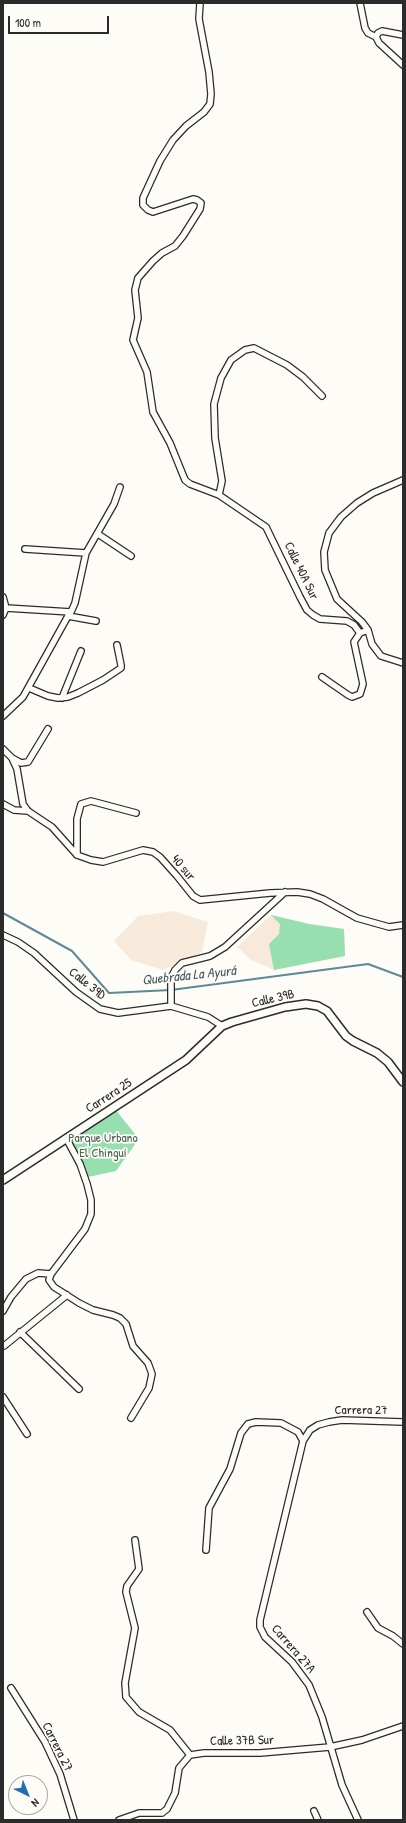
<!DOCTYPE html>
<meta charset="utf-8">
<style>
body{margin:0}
#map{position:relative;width:406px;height:1823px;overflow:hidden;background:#fdfcf7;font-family:"Patrick Hand",sans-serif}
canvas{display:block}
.frame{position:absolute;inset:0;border:4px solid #2b2b2b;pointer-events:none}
.north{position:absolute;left:8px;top:1775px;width:40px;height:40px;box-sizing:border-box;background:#fdfcf7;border:1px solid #a9a8a5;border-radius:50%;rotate:137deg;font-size:11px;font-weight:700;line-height:16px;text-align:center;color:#2b2b2b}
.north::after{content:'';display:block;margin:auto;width:14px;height:18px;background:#1f6fb2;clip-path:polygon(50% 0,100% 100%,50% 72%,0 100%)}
.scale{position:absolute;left:8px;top:16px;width:101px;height:18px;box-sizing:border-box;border:2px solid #2b2b2b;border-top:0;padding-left:5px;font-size:12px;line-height:14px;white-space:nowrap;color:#2b2b2b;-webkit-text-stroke:3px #fdfcf7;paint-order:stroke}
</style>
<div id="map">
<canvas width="406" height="1823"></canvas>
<div class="frame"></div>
<div class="north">N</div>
<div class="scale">100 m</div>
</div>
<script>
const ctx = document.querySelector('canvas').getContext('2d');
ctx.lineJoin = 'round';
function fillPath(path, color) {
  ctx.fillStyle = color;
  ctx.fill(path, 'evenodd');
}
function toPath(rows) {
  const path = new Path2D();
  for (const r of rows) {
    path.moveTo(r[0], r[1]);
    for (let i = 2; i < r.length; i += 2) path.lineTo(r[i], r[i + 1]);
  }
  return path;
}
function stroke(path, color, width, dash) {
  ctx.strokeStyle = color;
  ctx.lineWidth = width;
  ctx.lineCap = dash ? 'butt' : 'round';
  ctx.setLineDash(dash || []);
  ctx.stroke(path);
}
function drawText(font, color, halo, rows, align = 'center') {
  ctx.font = font + ' "Patrick Hand",sans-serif';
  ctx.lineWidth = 3.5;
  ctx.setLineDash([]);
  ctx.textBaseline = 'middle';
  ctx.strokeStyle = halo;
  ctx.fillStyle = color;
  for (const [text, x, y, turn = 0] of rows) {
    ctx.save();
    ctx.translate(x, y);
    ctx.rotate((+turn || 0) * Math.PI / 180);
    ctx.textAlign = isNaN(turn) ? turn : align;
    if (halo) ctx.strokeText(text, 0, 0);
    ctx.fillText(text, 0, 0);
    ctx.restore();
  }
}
const built = toPath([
 [174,911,208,922,202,952,163,970,131,960,114,941,138,916],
 [271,915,309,924,344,929,345,956,274,970,251,960,237,947]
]);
const green = toPath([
 [271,915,309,924,344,929,345,956,274,970,269,944,279,934,280,924],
 [115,1109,139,1139,116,1171,88,1177,70,1139]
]);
const stream = toPath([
 [3,913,72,951,109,993,171,990,368,964,403,977]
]);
const minor = toPath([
 [200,3,199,19,209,72,211,94,210,104,204,112,186,126,173,140,160,161,143,198,143,205,148,210,153,212,193,199,197,200,201,203,200,209,183,236,175,246,162,253,153,261,138,278,135,290,138,318,133,340,147,372,153,412,170,443,185,480,190,484,219,495,222,481,215,438,214,404,221,378,231,360,245,350,254,348,287,365,303,377,322,396],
 [360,3,365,28,368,33,376,37],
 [403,35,382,31,378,33,376,37,379,43,403,65],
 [403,480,373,493,357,503,341,517,329,533,324,552,325,570,337,599,362,622,368,630,372,644,381,656,403,663],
 [219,495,266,527,300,597,307,610,313,615,320,619,347,621,354,625,360,633,368,630],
 [98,534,131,556],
 [25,549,86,553],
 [3,597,6,608,3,615],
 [6,608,71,612,75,603,86,553,114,504,120,487],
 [70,614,68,616,96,621],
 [322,677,348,695,352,697,360,694,363,684,354,642,360,633],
 [29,688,48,696,58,698,68,697,78,693,103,680,121,668,121,665,117,645],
 [62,698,81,651],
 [3,716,23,697,68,616],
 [3,749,12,758,17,769,23,804,28,811,52,827,77,855,91,860,103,862,143,850,153,852,160,857,177,876,193,896,200,900,270,893,297,892,310,894,323,899,357,918,389,927,403,925],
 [12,758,21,763,28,762,48,729],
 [3,804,14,810,28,811],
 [77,855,77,819,81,804,91,801,136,813],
 [3,935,18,942,34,953,76,992,100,1009,118,1013,171,1006,208,1017,222,1026],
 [171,1006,171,978,175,970,182,963,210,956,225,947,285,892],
 [66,1138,80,1164,87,1184,91,1200,91,1214,85,1229,51,1274,49,1280,54,1287,79,1303,93,1310,113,1315,120,1318,126,1324,133,1346,148,1363,152,1374,149,1388,131,1418],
 [3,1311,11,1297,26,1279,38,1273,51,1274],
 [20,1332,79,1389],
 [4,1346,67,1295],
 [3,1397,27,1434],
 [135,1540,139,1569,127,1586,126,1592,135,1628,125,1683,126,1697,139,1712,170,1730,190,1755],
 [206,1550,209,1508,230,1469,241,1433,248,1424,256,1422,281,1423,298,1432,303,1441],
 [367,1612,378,1628,393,1636,403,1644],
 [11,1688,45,1742,60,1774,74,1820],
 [314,1811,318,1820],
 [119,1820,139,1813,162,1813,167,1809,175,1793,179,1768,190,1755,204,1753,260,1753,330,1747,362,1740,403,1726],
 [358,1820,342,1785,322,1717,309,1685,292,1662,265,1637,260,1627,260,1620,303,1441,310,1430,318,1425,329,1422,342,1420,403,1422]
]);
const tertiary = toPath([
 [3,1180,186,1060,222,1026,232,1022,285,1007,306,1004,318,1006,327,1011,346,1036,353,1041,377,1053,388,1062,403,1082]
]);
const streetNames = [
 ["Calle 40A Sur",301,571,64],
 ["40 sur",183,868,50],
 ["Calle 39D",87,984,38],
 ["Calle 39B",273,999,-13],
 ["Carrera 25",109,1096,-33],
 ["Carrera 27",361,1411],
 ["Carrera 27A",293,1649,49],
 ["Calle 37B Sur",242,1741,-1],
 ["Carrera 27",57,1747,63]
];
const parkNames = [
 ["Parque Urbano",103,1139],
 ["El Chinguí",103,1154]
];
const waterNames = [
 ["Quebrada La Ayurá",189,976,-6]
];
fillPath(built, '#f8eadb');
fillPath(green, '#97dfae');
stroke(stream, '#5d8a96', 2);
stroke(minor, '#2b2b2b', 8);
stroke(tertiary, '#2b2b2b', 10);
stroke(minor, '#fdfcf7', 5.5);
stroke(tertiary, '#fdfcf7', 7);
drawText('13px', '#2b2b2b', '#fdfcf7', streetNames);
drawText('13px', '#4b6152', '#fdfcf7', parkNames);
drawText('italic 14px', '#445a61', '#fdfcf7', waterNames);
</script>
